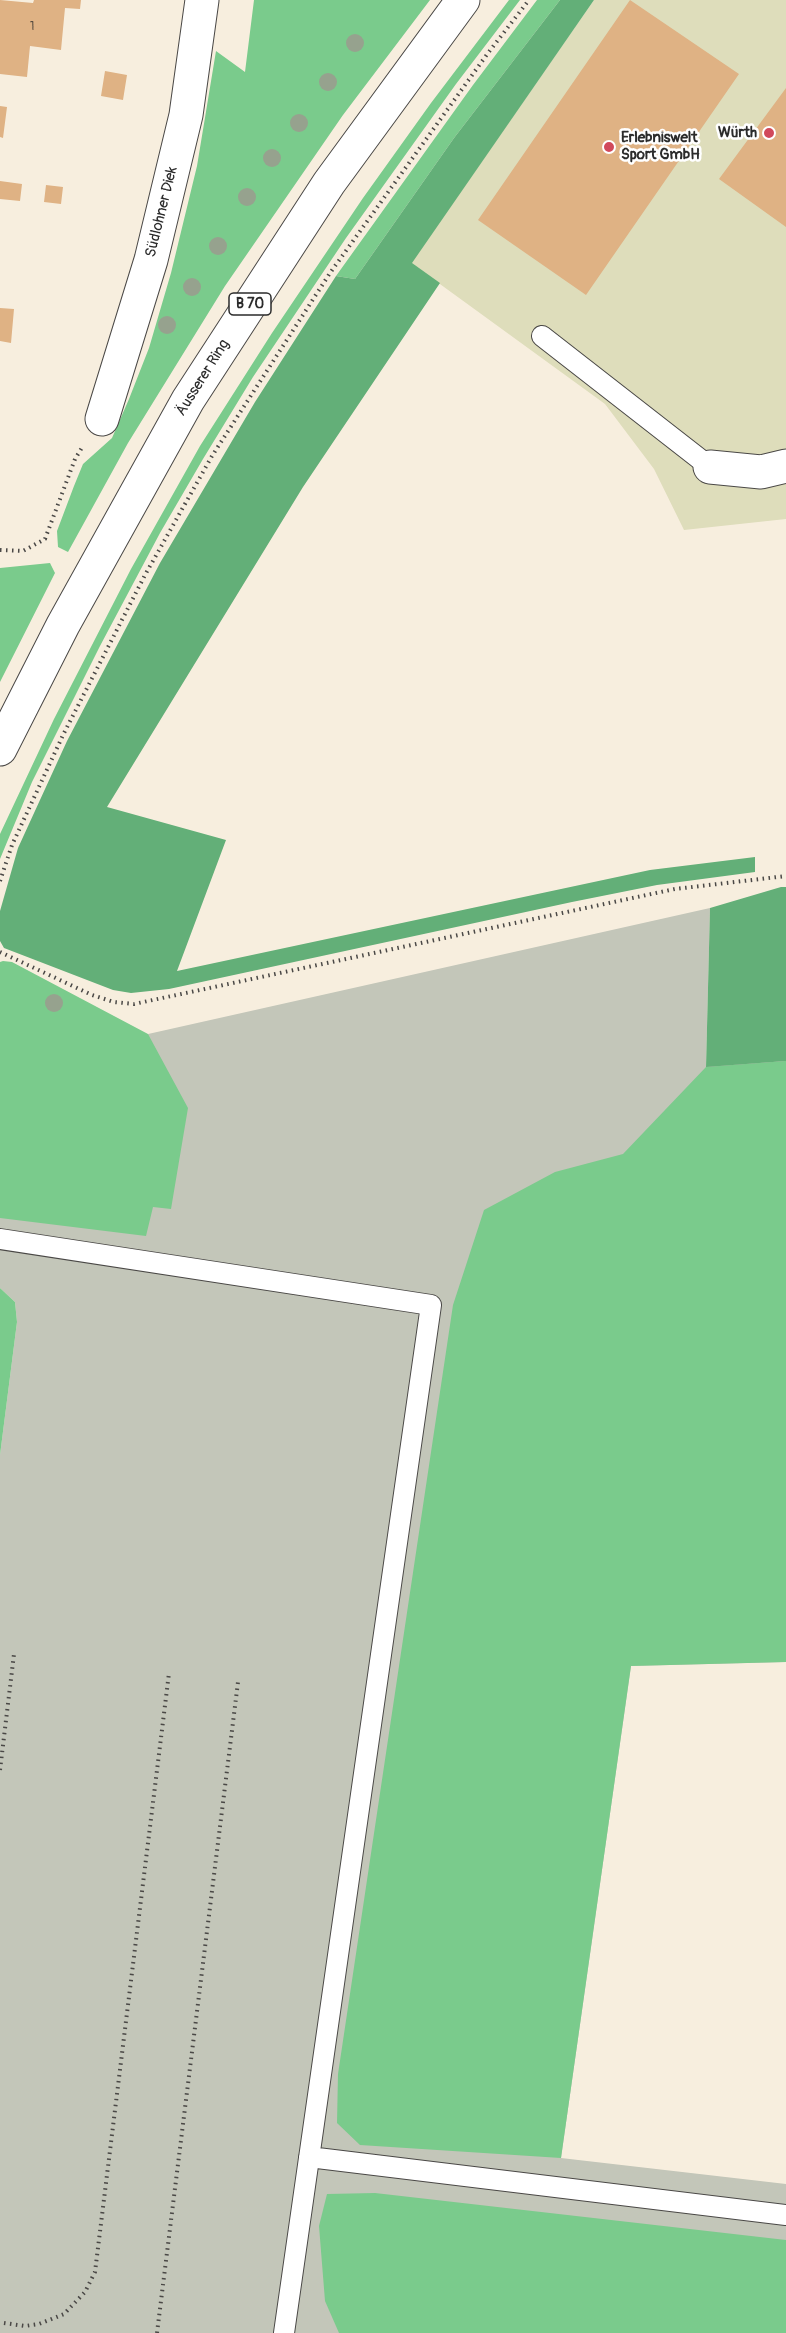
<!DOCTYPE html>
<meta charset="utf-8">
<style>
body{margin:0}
canvas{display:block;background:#f7eede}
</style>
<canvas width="786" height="2333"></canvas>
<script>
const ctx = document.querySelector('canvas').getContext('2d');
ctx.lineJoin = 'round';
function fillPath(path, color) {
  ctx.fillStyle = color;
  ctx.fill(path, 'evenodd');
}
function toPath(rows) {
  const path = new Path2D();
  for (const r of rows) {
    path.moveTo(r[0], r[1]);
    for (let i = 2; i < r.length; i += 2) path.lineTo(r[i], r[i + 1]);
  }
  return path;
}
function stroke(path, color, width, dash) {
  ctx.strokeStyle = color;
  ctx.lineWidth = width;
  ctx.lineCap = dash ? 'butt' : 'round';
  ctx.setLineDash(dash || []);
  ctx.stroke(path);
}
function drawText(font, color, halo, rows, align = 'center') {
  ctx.font = font + ' Pangolin,sans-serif';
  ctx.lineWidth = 5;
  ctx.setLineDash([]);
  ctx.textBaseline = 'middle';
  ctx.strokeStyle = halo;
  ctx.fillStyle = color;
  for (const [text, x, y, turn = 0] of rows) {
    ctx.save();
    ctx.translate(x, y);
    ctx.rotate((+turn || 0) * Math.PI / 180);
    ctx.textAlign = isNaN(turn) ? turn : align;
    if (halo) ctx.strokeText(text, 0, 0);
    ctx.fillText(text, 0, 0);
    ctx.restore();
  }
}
const built = toPath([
 [594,0,786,0,786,519,684,530,654,469,605,404,411,263]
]);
const industrial = toPath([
 [710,908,706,1066,786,1061,786,1662,631,1666,561,2158,786,2184,786,2333,0,2333,0,1455,17,1322,15,1302,0,1288,0,1108,99,1045]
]);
const green = toPath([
 [254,0,430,0,343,115,225,286,128,443,68,552,58,547,57,531,74,486,83,464,112,438,129,399,149,348,171,273,197,166,216,51,245,72],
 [509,0,520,0,456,84,346,238,253,377,203,459,160,533,100,646,32,782,0,859,0,834,54,719,131,569,200,446,272,333,363,198,431,103],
 [537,0,560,0,454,138,355,279,336,276,473,85],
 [50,563,55,573,0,682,0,568],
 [3,961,12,962,148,1034,188,1108,171,1209,153,1207,146,1236,0,1218,0,962],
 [786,1061,786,1662,631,1666,561,2158,360,2145,337,2123,338,2074,453,1305,484,1210,555,1172,623,1154,706,1067],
 [0,1288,15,1302,17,1322,0,1455],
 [375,2193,786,2240,786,2333,339,2333,325,2301,319,2226,327,2194]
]);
const forest = toPath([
 [560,0,594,0,412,263,440,283,303,487,107,807,226,840,177,971,650,870,755,857,755,872,657,885,572,902,169,989,131,993,113,990,4,948,0,941,0,911,18,848,67,741,160,563,255,402,336,276,355,279,454,138],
 [781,887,786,887,786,1061,706,1067,710,908]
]);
const building = toPath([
 [0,0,33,3,34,0,81,0,80,9,65,8,61,50,30,46,27,77,0,74],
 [630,0,739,74,586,295,478,220],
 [105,71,127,75,123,100,101,96],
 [786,88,786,227,719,179],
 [0,106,7,107,3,138,0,137],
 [0,181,22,184,20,201,0,199],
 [46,185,63,187,61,204,44,202],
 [0,308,14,309,11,343,0,341]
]);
const path = toPath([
 [0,550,23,551,45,539,75,459,83,446],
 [0,881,12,845,64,733,145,575,212,456,330,273,488,53,529,0],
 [0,952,92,995,114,1002,134,1004,675,889,786,876],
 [0,1770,14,1654],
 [4,2323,25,2326,39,2324,64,2314,85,2292,95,2272,169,1673],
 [157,2333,238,1682]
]);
const lane = toPath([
 [542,336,710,467],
 [0,1239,431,1305,284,2333],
 [309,2157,786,2215]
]);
const street = toPath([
 [102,419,151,260,186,115,202,0],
 [710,467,761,472,786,466]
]);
const primary = toPath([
 [0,749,63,625,188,400,329,183,463,0]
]);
const trees = [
 [355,43],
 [328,82],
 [299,123],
 [272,158],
 [247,197],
 [218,246],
 [192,287],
 [167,325],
 [54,1003]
];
const markers = [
 [769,133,6,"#d1495b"],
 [609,147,6,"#d1495b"]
];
const numberNames = [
 ["1",32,27]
];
const shields = [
 [250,304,42]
];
const shieldNames = [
 ["B 70",250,304]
];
const poiNames = [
 ["Würth",757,133],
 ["Erlebniswelt",621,138,"left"],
 ["Sport GmbH",621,155,"left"]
];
const streetNames = [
 ["Südlohner Diek",162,212,-76],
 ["Äusserer Ring",203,378,-58]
];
fillPath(built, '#deddbb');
fillPath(industrial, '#c3c6b9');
fillPath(green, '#7acb8c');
fillPath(forest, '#63af78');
fillPath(building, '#dfb284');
stroke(lane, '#4a4846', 22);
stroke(street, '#4a4846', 35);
stroke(primary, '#4a4846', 35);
stroke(path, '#4a4846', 4, [1.5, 4.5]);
stroke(lane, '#fff', 20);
stroke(street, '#fff', 33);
stroke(primary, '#fff', 33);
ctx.fillStyle = '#96a28e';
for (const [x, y] of trees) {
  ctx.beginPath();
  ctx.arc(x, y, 9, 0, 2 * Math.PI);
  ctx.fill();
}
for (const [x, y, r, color] of markers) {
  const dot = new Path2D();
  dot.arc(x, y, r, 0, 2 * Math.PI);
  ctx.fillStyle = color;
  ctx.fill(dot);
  stroke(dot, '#fff', 2);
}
drawText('12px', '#584d41', null, numberNames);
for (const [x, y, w] of shields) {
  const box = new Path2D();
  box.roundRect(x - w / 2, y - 11, w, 22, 4.5);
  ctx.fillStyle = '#fff';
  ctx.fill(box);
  stroke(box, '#2b2b2b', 1.5);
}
drawText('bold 14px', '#2b2b2b', null, shieldNames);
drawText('bold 15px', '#2b2b2b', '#fff', poiNames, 'right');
drawText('15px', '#2b2b2b', '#fff', streetNames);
</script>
